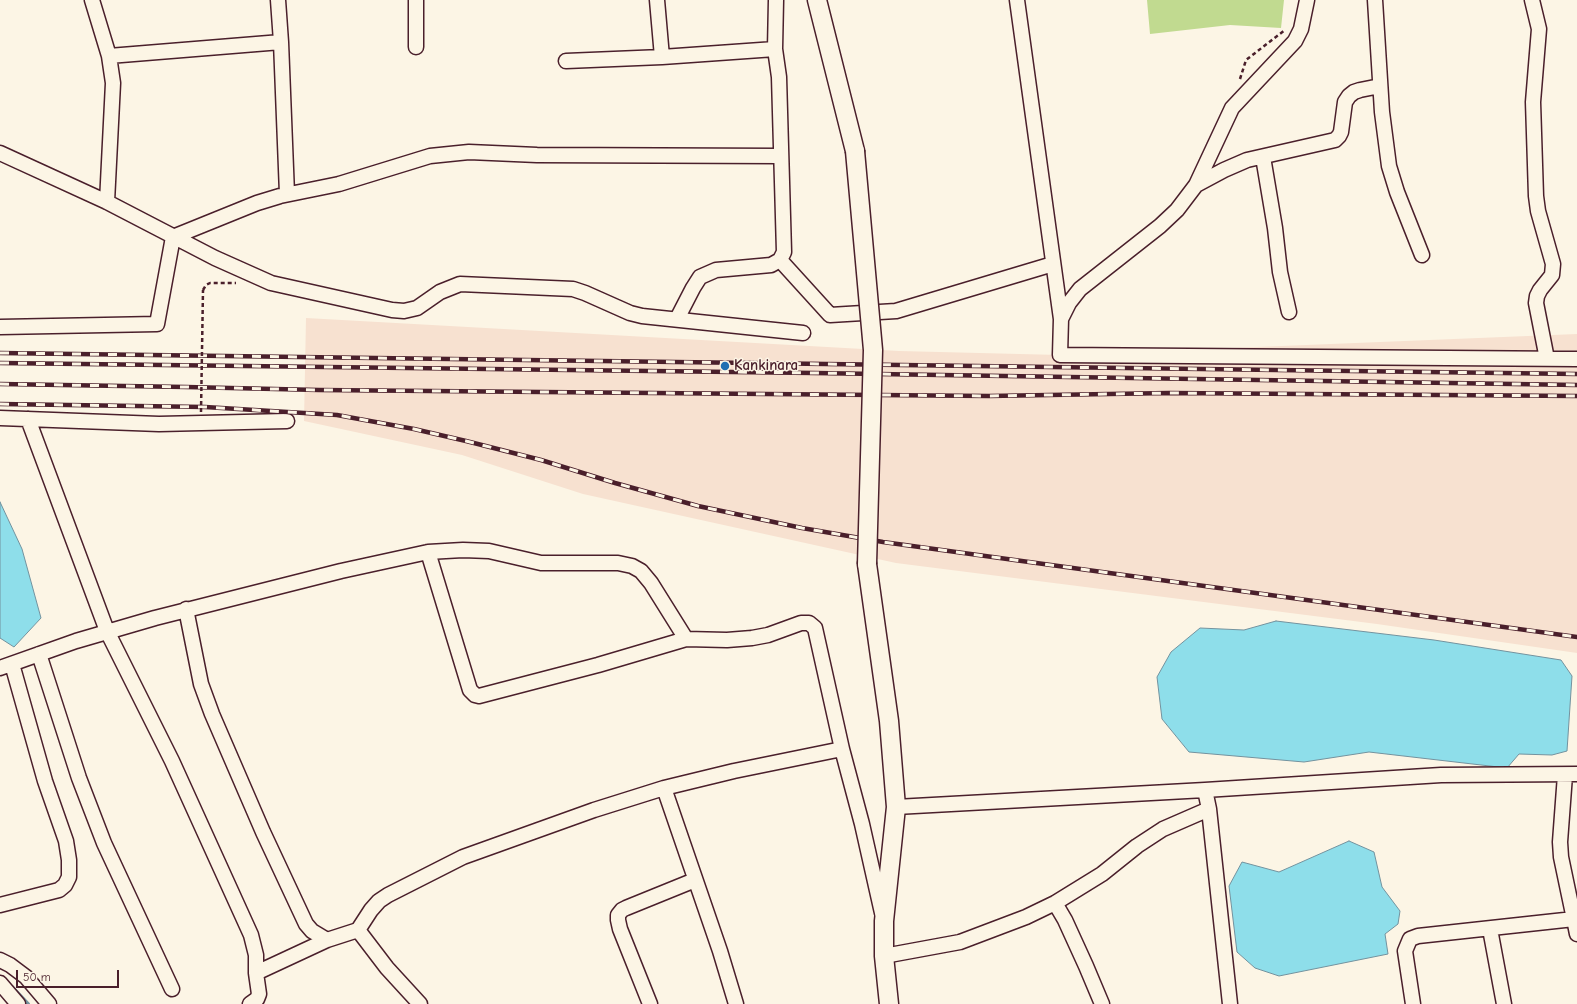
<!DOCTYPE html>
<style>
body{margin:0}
#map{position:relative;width:1577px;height:1004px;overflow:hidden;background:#fcf5e5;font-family:"Comic Neue",sans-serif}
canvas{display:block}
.scale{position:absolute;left:16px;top:970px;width:103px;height:18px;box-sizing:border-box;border:2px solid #4a1f2b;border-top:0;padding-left:5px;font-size:12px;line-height:14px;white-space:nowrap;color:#4a1f2b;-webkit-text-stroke:3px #fcf5e5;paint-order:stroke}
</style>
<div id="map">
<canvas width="1577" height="1004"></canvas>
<div class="scale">50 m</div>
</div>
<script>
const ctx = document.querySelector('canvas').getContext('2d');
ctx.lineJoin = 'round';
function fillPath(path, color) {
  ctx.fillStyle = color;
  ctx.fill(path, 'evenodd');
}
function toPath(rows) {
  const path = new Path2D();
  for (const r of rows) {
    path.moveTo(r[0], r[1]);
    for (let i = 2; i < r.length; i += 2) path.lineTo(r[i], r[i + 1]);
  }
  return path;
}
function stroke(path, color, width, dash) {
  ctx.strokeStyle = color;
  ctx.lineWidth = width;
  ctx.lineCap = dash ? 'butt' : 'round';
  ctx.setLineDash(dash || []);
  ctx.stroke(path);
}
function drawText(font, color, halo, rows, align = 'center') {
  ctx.font = font + ' "Comic Neue",sans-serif';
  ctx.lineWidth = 3;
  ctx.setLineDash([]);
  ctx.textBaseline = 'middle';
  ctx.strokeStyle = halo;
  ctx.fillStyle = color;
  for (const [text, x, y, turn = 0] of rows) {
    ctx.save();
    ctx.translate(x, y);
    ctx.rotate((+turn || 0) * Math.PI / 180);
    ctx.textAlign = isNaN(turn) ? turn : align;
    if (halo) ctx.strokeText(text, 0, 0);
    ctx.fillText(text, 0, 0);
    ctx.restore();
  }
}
const built = toPath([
 [306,318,899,351,1060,355,1577,334,1577,653,1377,624,896,563,583,494,462,455,304,421]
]);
const green = toPath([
 [1147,0,1284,0,1281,28,1230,25,1150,34]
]);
const water = toPath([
 [0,502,22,549,41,618,14,647,0,638,0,502],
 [1276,621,1434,640,1561,660,1572,676,1567,751,1552,755,1519,754,1507,768,1369,752,1304,762,1189,752,1162,719,1157,677,1171,652,1200,628,1244,630,1276,621],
 [1349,841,1374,852,1382,887,1400,911,1398,924,1385,934,1388,954,1279,976,1255,968,1237,952,1229,886,1242,862,1279,872,1349,841]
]);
const stream = toPath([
 [12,987,28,1004]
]);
const path = toPath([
 [1240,79,1246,60,1285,30],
 [203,290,206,285,210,283,236,283]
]);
const minor = toPath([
 [92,0,109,56,113,83,107,202],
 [278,0,281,42,287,194],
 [416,0,416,47],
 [1017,0,1061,319],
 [1307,0,1301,29,1295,41,1232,108,1196,185,1177,210,1160,226,1080,289,1069,303,1061,319,1060,355,1577,359],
 [1375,0,1382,112,1389,166,1397,192,1422,255],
 [1532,0,1539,29,1533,102,1536,196,1538,211,1553,264,1552,275,1540,290,1537,296,1536,303,1547,359],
 [775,49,776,0],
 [109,56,281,42],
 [662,57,775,49,779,77,784,252,780,260,771,265,716,270,700,277,693,288,677,319],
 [566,61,662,57,657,0],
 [0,153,107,202,215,258,271,283,392,310,404,311,417,308,440,292,460,284,573,289,585,293,630,313,642,316,803,333],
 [1263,157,1275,228,1280,272,1289,312],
 [1196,185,1224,170,1247,160,1335,140,1339,136,1341,132,1345,102,1349,96,1354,92,1360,90,1380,86],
 [780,260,830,315,896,311,1053,264],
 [0,327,157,324,173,237,257,203,280,196,339,184,430,156,469,152,537,155,781,156],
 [0,418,159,424,287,421],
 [28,419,107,631,172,761,251,935,256,955,256,973,259,994,257,999,250,1004],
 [428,552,470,690,475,695,479,696,598,665,686,639],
 [186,609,201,684,212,714,263,832,306,924,312,931,327,940,358,930],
 [39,654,79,778,104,843,172,989],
 [0,668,76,641,155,618,341,571,428,552,463,550,489,551,541,563,618,563,632,566,641,571,651,583,686,639,727,640,752,638,768,635,801,623,809,623,815,628,842,749,862,824,882,913],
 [1565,775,1560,842,1561,857,1574,919],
 [664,788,720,951,736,1004],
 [896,807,1205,790,1441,775,1577,774],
 [1209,809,1230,1004],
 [1055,903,1065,920,1086,966,1102,1004],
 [0,905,59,890,65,885,69,877,69,860,66,841,45,781,12,664],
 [1490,929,1504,1004],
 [884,956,960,942,1026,917,1055,903,1102,874,1137,846,1163,829,1209,809,1205,790],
 [0,960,10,965,26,977,49,1004],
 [256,973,327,940],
 [0,983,18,1004],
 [420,1004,387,968,358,930,371,910,379,901,388,895,463,857,594,810,664,788,734,771,842,749],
 [650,1004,620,929,618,920,618,915,622,910,626,908,695,880],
 [1413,1004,1405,951,1410,939,1418,936,1574,919,1577,934]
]);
const major = toPath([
 [817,0,855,151],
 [867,564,889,721,896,807,884,921,884,956,889,1004]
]);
const rail = toPath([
 [0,353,1577,374],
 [0,363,814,373,1577,385],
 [0,384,186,387,319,390,989,396,1169,393,1577,396],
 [0,404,205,407,337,415,414,429,466,441,541,460,615,483,698,506,802,528,883,542,1577,637]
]);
const pathBridge = toPath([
 [201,412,203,290]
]);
const majorBridge = toPath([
 [855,151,873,350,867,564]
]);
const markers = [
 [725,366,5,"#1f6fb2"]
];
const poiNames = [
 ["Kankinara",734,366]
];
fillPath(built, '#f7e1d0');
fillPath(green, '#c1da90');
fillPath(water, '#8edeea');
stroke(water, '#73929e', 1);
stroke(stream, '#73929e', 4);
stroke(minor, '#4a1f2b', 17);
stroke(major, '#4a1f2b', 21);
stroke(path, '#4a1f2b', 2.5, [4, 3]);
stroke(minor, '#fcf5e5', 14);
stroke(major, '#fcf5e5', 18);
stroke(rail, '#4a1f2b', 4.5);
stroke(rail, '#fcf5e5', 3, [9]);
stroke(majorBridge, '#4a1f2b', 21, []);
stroke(pathBridge, '#4a1f2b', 2.5, [4, 3]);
stroke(majorBridge, '#fcf5e5', 18);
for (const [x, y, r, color] of markers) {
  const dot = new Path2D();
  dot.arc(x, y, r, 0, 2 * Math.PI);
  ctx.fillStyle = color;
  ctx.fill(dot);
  stroke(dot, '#fcf5e5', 1.5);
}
drawText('bold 15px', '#4a1f2b', '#fcf5e5', poiNames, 'left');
</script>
